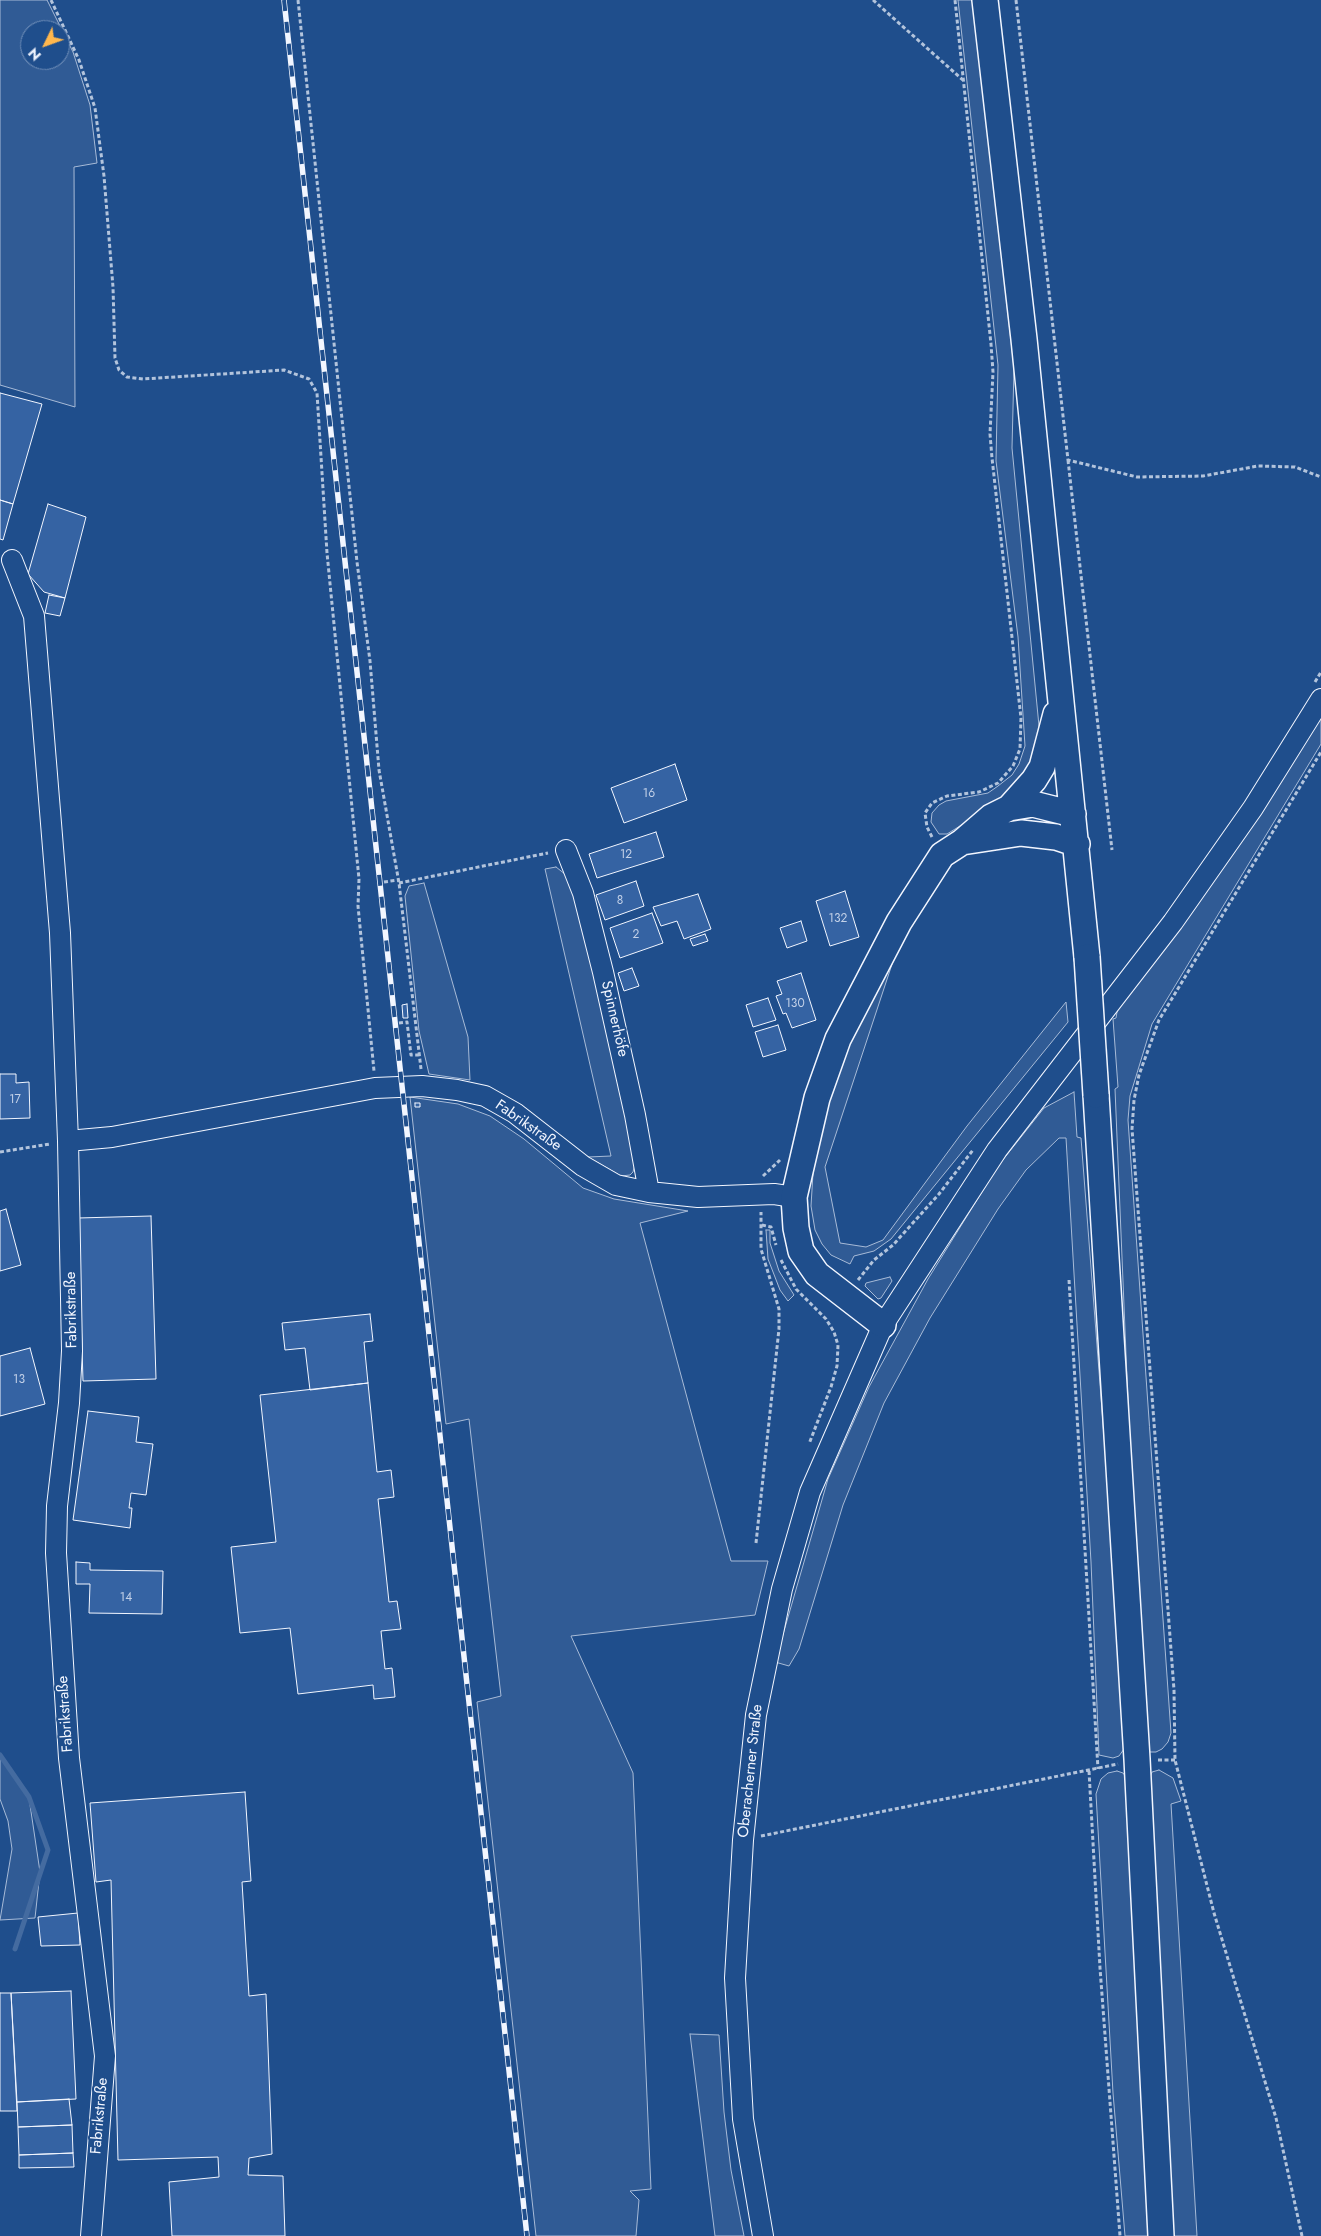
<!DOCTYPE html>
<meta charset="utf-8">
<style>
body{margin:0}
#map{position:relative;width:1321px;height:2236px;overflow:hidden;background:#1f4e8c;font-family:Jost,sans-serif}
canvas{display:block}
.north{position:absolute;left:20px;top:20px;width:50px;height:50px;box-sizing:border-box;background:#1f4e8c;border:1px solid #7391ba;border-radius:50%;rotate:228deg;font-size:14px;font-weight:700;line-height:20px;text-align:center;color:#f2f6ff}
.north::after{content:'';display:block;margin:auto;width:18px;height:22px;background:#ffb74d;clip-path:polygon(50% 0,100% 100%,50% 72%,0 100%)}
</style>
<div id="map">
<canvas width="1321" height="2236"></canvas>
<div class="north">N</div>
</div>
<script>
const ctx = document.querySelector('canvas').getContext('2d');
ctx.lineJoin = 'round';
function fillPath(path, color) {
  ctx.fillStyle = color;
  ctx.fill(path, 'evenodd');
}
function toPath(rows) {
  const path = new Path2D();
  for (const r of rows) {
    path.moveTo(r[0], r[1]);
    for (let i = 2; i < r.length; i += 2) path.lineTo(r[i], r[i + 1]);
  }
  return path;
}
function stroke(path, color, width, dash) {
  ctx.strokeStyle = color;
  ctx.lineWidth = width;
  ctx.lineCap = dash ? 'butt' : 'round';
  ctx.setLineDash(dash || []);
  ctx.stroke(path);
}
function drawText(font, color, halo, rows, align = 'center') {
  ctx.font = font + ' Jost,sans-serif';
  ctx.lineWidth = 4;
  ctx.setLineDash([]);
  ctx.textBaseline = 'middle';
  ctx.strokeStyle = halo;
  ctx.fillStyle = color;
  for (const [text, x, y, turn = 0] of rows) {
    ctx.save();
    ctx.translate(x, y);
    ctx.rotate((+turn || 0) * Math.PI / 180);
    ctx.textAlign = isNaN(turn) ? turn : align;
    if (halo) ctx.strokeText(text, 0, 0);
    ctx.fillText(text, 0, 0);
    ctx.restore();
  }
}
const built = toPath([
 [0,0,47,0,73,52,90,105,97,163,74,167,75,407,0,385,0,0],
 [30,30,60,30,60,60,30,60,30,30],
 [958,0,973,0,1014,368,1012,448,1039,726,1037,749,1033,767,1013,793,947,834,939,834,931,822,932,813,939,805,946,801,988,793,998,786,1012,775,1019,764,1025,746,1018,637,996,461,998,365,958,0],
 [1321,715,1321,744,1152,1024,1130,1096,1128,1120,1171,1733,1168,1742,1162,1749,1156,1752,1150,1752,1146,1747,1131,1474,1115,1089,1118,1087,1113,1019,1116,1018,1118,1006,1321,715],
 [556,867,575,882,636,1160,633,1172,630,1175,621,1176,588,1157,611,1156,545,869,556,867],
 [424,883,468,1037,470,1080,429,1074,419,1031,405,896,409,886,424,883],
 [900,940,825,1167,840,1243,866,1247,883,1240,967,1126,1066,1002,1068,1022,891,1239,874,1251,854,1256,850,1264,831,1255,822,1244,815,1230,811,1206,813,1173,828,1100,840,1061,900,940],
 [1074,1092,1077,1137,1081,1138,1106,1462,1124,1749,1119,1756,1113,1758,1099,1755,1091,1562,1066,1138,1059,1138,1026,1170,998,1209,930,1318,884,1403,843,1505,799,1649,789,1666,775,1662,828,1479,869,1387,928,1279,998,1166,1044,1108,1074,1092],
 [410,1097,458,1104,490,1116,524,1139,583,1188,614,1199,688,1211,640,1223,731,1561,768,1561,755,1615,571,1636,633,1773,651,2189,630,2191,639,2200,636,2236,536,2236,477,1702,501,1696,469,1419,446,1424,410,1097],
 [766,1230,770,1230,770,1243,779,1271,794,1295,788,1301,780,1290,768,1259,766,1230],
 [890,1277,892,1281,881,1298,878,1299,865,1286,866,1283,890,1277],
 [0,1754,29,1798,40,1872,35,1918,0,1920,12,1849,8,1821,0,1799,0,1754],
 [1159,1770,1173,1778,1181,1801,1171,1804,1197,2236,1172,2236,1148,1782,1152,1772,1159,1770],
 [1117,1771,1123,1773,1126,1777,1148,2236,1125,2236,1113,2093,1096,1794,1101,1779,1108,1773,1117,1771],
 [690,2034,719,2035,724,2112,731,2170,744,2236,715,2236,690,2034]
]);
const stream = toPath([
 [0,1755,29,1797,48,1850,15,1949]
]);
const building = toPath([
 [0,393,42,404,13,504,0,500,0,393],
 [0,500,13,504,3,540,0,539,0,500],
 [48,504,86,517,65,598,44,592,28,574,48,504],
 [49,595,65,598,60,616,45,613,49,595],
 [675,764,687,800,624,823,611,788,675,764],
 [656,832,664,857,597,878,589,854,656,832],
 [636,881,644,906,605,920,596,895,636,881],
 [845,891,859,937,830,946,816,901,845,891],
 [698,894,711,929,684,939,677,921,661,926,653,907,698,894],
 [652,913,663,943,620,958,610,928,652,913],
 [801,921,807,941,787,948,780,928,801,921],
 [705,934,708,941,693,946,690,939,705,934],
 [632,968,639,986,624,991,618,973,632,968],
 [801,973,816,1020,792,1028,786,1013,783,1014,776,996,782,994,777,981,801,973],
 [768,998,776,1020,753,1027,746,1005,768,998],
 [407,1004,408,1018,403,1018,402,1005,407,1004],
 [778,1025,786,1050,763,1057,755,1032,778,1025],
 [0,1074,16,1074,16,1083,29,1082,30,1118,0,1119,0,1074],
 [415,1103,420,1103,420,1107,415,1107,415,1103],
 [6,1209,21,1265,0,1271,0,1211,6,1209],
 [151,1216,156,1379,83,1381,78,1218,151,1216],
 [370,1314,373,1341,364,1342,368,1383,310,1390,305,1348,285,1350,282,1323,370,1314],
 [30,1348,45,1404,0,1416,0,1356,30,1348],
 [368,1383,377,1472,391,1470,394,1497,378,1499,389,1602,397,1601,401,1629,381,1631,385,1669,392,1668,395,1697,374,1699,373,1685,298,1694,290,1628,240,1633,231,1547,276,1542,260,1395,368,1383],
 [88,1411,139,1417,136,1442,153,1444,146,1495,131,1493,129,1508,132,1508,130,1528,73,1520,88,1411],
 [76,1562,90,1563,90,1570,163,1571,162,1614,89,1613,90,1584,76,1584,76,1562],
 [245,1792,251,1881,242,1882,249,1996,266,1994,272,2154,249,2158,248,2175,283,2176,285,2236,172,2236,169,2182,219,2177,218,2157,118,2160,111,1880,96,1882,90,1803,245,1792],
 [78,1913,80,1945,41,1946,38,1917,78,1913],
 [71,1991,76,2099,17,2102,11,1993,71,1991],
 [0,1993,11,1993,17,2111,0,2111,0,1993],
 [69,2099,72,2125,18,2127,17,2102,69,2099],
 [72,2125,73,2153,19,2155,18,2127,72,2125],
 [73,2153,74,2167,19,2168,19,2155,73,2153]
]);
const path = toPath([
 [51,0,79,60,95,108,104,176,113,287,115,358,119,370,127,377,143,379,284,370,309,379,317,393,327,553,359,879,358,906,374,1071],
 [298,0,357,562,370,661,379,770,399,883,421,1069],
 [873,0,964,81],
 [1016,0,1068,460,1137,477,1203,476,1258,466,1295,467,1321,477],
 [1068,460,1112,850],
 [1315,682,1321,672],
 [932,837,927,827,925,813,932,803,947,796,979,792,998,783,1013,766,1020,749,1021,718,992,458,990,434,993,372,991,344,955,0],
 [384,882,398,880],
 [399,883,548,853],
 [399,1023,407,1022,411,1055,420,1055],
 [0,1152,50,1144],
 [763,1176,780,1160],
 [762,1225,771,1227,776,1245],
 [781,1260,796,1289,826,1319,834,1332,838,1345,837,1366,831,1387,809,1444],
 [858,1280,874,1260,893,1245,939,1194,973,1150],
 [1069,1280,1098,1769],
 [756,1543,779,1329,779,1309,761,1249,761,1212],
 [1158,1760,1175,1760],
 [1089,1771,1100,1968,1120,2236],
 [761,1836,1118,1764],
 [1302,2236,1276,2118,1214,1913,1175,1760,1174,1690,1132,1129,1134,1100,1139,1075,1159,1020,1321,752]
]);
const minor = toPath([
 [12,560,34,616,60,933,68,1141],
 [566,850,583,893,603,972,635,1115,649,1192],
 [91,2236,105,2056,69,1758,56,1553,57,1506,69,1403,72,1351,68,1141,112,1137,375,1088,422,1086,457,1090,485,1096,515,1113,583,1166,616,1185,649,1192,698,1197,774,1194,794,1197],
 [763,2236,743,2119,735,1978,743,1840,756,1715,782,1589,810,1492,883,1325,997,1150,1173,922,1253,808,1321,699]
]);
const major = toPath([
 [985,0,1024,339,1087,957],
 [1009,808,1034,780,1042,767,1056,714],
 [962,842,1021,833,1056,837,1077,844],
 [1096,1095,1137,1759,1161,2236],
 [883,1325,817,1274,801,1251,796,1228,794,1197,817,1098,838,1039,899,922,942,855,962,842,991,817,1009,808,1033,804,1073,814]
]);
const rail = toPath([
 [284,0,527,2236]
]);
const majorBridge = toPath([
 [1087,957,1096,1095]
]);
const numberNames = [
 ["16",649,794],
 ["12",626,855],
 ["8",620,901],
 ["132",838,919],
 ["2",636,935],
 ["130",795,1004],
 ["17",15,1100],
 ["13",19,1380],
 ["14",126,1598]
];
const streetNames = [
 ["Spinnerhöfe",614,1019,77],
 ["Fabrikstraße",528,1126,35],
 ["Fabrikstraße",72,1310,-91],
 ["Fabrikstraße",66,1714,-94],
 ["Oberacherner Straße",751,1771,-84],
 ["Fabrikstraße",100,2116,-85]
];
fillPath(built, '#305b95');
stroke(built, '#a8bbd7', 1);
stroke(stream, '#446ba0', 5);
fillPath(building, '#3563a3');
stroke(building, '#f2f6ff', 1);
stroke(minor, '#f2f6ff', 22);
stroke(major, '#f2f6ff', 28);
stroke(path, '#b3c4dc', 3, [4, 2.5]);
stroke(minor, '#1f4e8c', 20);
stroke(major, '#1f4e8c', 25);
stroke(rail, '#f2f6ff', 5.5);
stroke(rail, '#1f4e8c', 4, [11]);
stroke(majorBridge, '#f2f6ff', 28, []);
stroke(majorBridge, '#1f4e8c', 25);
drawText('12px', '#c3d1e8', null, numberNames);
drawText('15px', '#f2f6ff', '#1f4e8c', streetNames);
</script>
